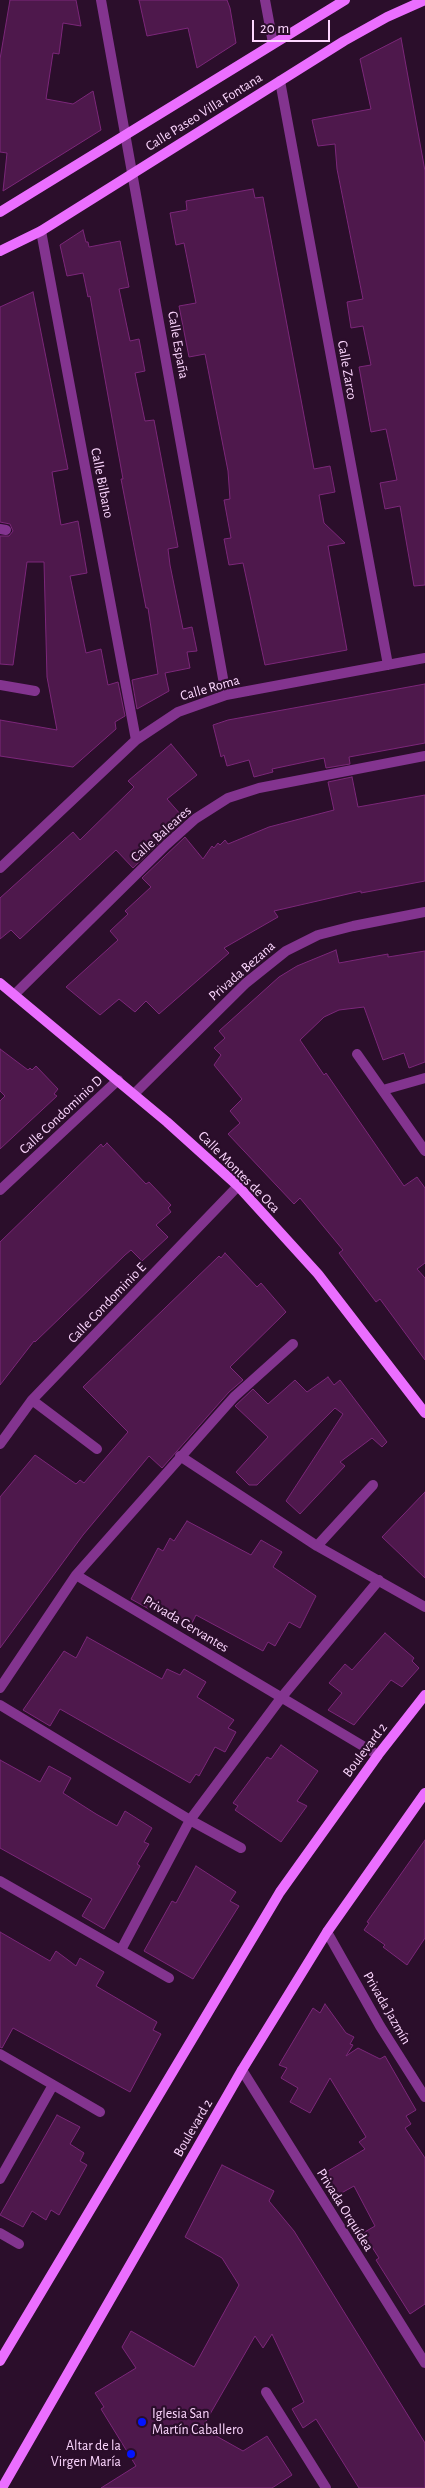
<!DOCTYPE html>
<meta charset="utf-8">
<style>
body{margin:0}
#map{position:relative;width:425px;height:2488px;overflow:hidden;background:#2b0e2b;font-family:"Alegreya Sans",sans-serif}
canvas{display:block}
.scale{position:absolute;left:252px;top:20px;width:78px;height:22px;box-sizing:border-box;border:2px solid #fdd7ff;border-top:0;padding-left:6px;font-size:15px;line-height:18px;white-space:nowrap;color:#fdd7ff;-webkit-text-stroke:4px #2b0e2b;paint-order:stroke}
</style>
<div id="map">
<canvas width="425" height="2488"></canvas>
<div class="scale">20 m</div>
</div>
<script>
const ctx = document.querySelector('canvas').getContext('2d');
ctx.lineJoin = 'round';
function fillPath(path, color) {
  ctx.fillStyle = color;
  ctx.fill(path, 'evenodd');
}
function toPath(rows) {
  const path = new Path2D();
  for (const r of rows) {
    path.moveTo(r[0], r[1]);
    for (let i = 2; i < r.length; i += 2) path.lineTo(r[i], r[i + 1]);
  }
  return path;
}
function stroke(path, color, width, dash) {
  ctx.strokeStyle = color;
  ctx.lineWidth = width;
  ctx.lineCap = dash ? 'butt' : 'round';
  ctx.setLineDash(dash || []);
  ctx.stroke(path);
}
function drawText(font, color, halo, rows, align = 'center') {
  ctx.font = font + ' "Alegreya Sans",sans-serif';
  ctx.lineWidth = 4.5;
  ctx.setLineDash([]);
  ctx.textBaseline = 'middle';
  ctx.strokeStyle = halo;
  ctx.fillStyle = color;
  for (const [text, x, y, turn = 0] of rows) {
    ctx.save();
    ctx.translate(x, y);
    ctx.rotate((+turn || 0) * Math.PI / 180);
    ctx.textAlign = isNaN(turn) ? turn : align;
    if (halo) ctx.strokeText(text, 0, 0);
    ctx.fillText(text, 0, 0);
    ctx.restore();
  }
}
const building = toPath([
 [10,0,76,0,81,26,63,23,59,54,53,53,46,99,73,104,93,91,101,130,3,191,7,153,0,152,0,59,10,0],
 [139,0,227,0,230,8,236,43,197,68,188,28,147,36,139,0],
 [401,38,425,171,425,585,414,586,400,506,385,509,380,483,397,480,386,429,371,432,359,367,371,365,363,326,351,328,347,302,363,299,337,169,335,144,318,146,312,120,371,109,360,59,401,38],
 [253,189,255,198,263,197,314,469,330,466,335,492,319,495,324,523,345,543,328,546,347,650,265,665,243,563,229,565,224,539,231,538,224,500,230,499,228,471,205,354,189,357,179,306,196,303,184,243,176,245,170,213,187,210,186,201,253,189],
 [83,230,86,242,88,242,89,247,120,241,129,287,119,289,130,341,139,339,145,371,135,373,145,421,154,420,178,547,168,549,170,565,183,629,192,627,197,651,187,652,190,668,165,673,169,691,137,709,132,680,158,674,148,608,146,608,121,479,123,479,90,296,88,297,83,273,67,276,60,245,83,230],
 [33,292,68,469,52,472,61,525,78,521,87,573,70,576,86,653,101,649,108,685,118,682,125,716,115,722,116,729,73,767,0,756,0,720,57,730,47,677,44,562,27,562,13,665,0,664,0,536,9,536,13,531,10,524,0,522,0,307,33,292],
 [425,684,425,743,349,757,350,764,326,768,324,758,272,769,273,772,254,777,249,760,227,766,224,755,221,757,213,725,228,720,425,684],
 [171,744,197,775,167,799,181,815,172,822,176,827,133,868,116,850,20,939,11,930,0,939,0,898,73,832,80,840,134,787,128,781,171,744],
 [352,777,358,807,425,795,425,881,361,893,361,891,274,911,278,917,224,948,229,953,159,1014,146,1001,135,1012,119,999,100,1015,66,987,118,940,110,931,128,914,125,911,151,887,142,878,185,837,203,859,212,846,214,848,218,843,220,845,225,840,228,844,269,827,334,810,328,782,352,777],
 [336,950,339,963,388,954,388,957,425,951,425,1062,409,1068,404,1053,383,1060,364,1007,339,1010,324,1017,300,1040,324,1075,326,1073,404,1186,417,1177,425,1188,425,1263,417,1269,425,1278,425,1360,380,1299,376,1302,339,1253,343,1250,300,1198,294,1204,228,1134,240,1123,230,1111,242,1099,214,1065,221,1055,214,1048,225,1038,219,1031,279,977,297,966,336,950],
 [0,1049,28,1070,30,1068,32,1070,36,1066,58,1089,54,1094,57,1096,0,1149,0,1101,5,1096,0,1091,0,1049],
 [107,1143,146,1184,149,1182,171,1205,168,1208,171,1212,156,1225,168,1237,142,1261,131,1250,125,1255,35,1342,34,1341,0,1385,0,1242,101,1144,103,1147,107,1143],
 [225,1253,257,1287,261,1283,286,1312,230,1367,243,1380,229,1392,162,1468,149,1456,83,1535,0,1648,0,1497,35,1455,76,1484,80,1480,84,1483,128,1432,83,1387,219,1256,221,1258,225,1253],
 [328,1377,334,1385,340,1380,387,1442,382,1447,372,1438,340,1462,345,1466,300,1514,286,1501,343,1414,335,1408,257,1485,249,1485,236,1472,268,1437,235,1406,253,1389,268,1404,295,1380,307,1392,328,1377],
 [425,1492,425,1578,382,1537,425,1492],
 [187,1521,251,1555,261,1540,282,1552,273,1567,316,1596,300,1628,289,1622,275,1646,268,1642,263,1651,196,1615,192,1623,183,1618,177,1622,150,1606,149,1609,131,1599,158,1548,163,1551,170,1538,174,1541,187,1521],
 [385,1633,414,1658,412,1661,419,1668,402,1687,391,1680,354,1725,328,1710,342,1693,329,1683,345,1664,352,1670,385,1633],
 [87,1637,162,1679,167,1669,180,1675,184,1669,206,1682,197,1697,234,1720,228,1728,236,1732,225,1752,215,1747,199,1776,196,1774,190,1783,60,1709,50,1726,23,1710,64,1651,76,1658,87,1637],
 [281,1745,318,1771,297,1801,307,1806,281,1842,235,1810,238,1806,233,1803,267,1757,271,1759,281,1745],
 [0,1760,40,1782,49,1766,71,1778,63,1793,96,1814,117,1826,125,1811,152,1828,144,1842,149,1844,137,1864,140,1866,104,1929,82,1916,92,1899,0,1848,0,1760],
 [425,1840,425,1938,407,1965,383,1947,385,1945,364,1930,369,1923,367,1922,425,1840],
 [196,1866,236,1892,230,1901,239,1906,193,1979,144,1951,172,1901,176,1903,196,1866],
 [0,1932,50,1961,56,1951,76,1966,80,1958,104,1972,96,1986,157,2022,153,2030,161,2034,130,2092,13,2028,2,2048,0,2047,0,1932],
 [325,2004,346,2033,354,2037,350,2044,353,2045,346,2056,358,2048,380,2059,385,2056,416,2110,406,2116,411,2124,405,2128,425,2158,425,2304,410,2314,376,2260,379,2258,363,2233,375,2226,354,2186,336,2196,323,2174,365,2149,359,2142,366,2137,330,2078,310,2113,290,2102,298,2088,281,2078,287,2068,279,2065,313,2008,320,2013,325,2004],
 [57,2115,80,2127,70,2144,84,2153,80,2161,87,2165,59,2215,51,2210,46,2220,32,2211,23,2227,0,2215,57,2115],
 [222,2165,274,2191,269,2201,294,2231,425,2443,425,2488,359,2488,316,2419,303,2428,292,2409,304,2402,272,2334,263,2348,255,2336,202,2428,243,2451,267,2436,292,2475,272,2488,101,2488,136,2466,101,2409,104,2407,95,2393,136,2368,122,2347,131,2331,194,2367,239,2285,222,2258,185,2237,222,2165]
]);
const street = toPath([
 [101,0,226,695],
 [265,0,273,43],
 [280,81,388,665],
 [41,231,136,740],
 [0,529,6,530],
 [0,685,35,691],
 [0,868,136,740,178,712,226,695,425,658],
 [15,994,166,845,195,819,228,798,259,788,425,756],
 [357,1054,425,1151],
 [383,1090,425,1078],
 [134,1094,246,983,286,951,318,935,353,926,425,912],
 [0,1190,118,1080],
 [32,1400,97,1449],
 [0,1444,32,1400,238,1186],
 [180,1456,317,1546,425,1607],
 [317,1546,373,1485],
 [76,1575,378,1755],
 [0,1688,76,1575,234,1397,293,1344],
 [0,1705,190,1820,241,1848],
 [0,1881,169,1978],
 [327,1932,380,2026,425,2097],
 [121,1950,190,1820,281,1698,379,1580],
 [0,2054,100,2112],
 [242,2070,425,2363],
 [0,2179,53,2085],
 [0,2233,19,2244],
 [266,2392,326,2488]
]);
const secondary = toPath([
 [0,212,345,0],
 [0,251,41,231,344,41,387,17,425,0],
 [0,983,167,1122,238,1186,318,1274,425,1413],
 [0,2361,280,1892,378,1755,425,1695],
 [2,2488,242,2070,327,1932,425,1793]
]);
const markers = [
 [142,2422,5,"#0314ff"],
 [131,2454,5,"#0314ff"]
];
const streetNames = [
 ["Calle Paseo Villa Fontana",204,112,-32],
 ["Calle España",178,345,80],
 ["Calle Zarco",347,370,80],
 ["Calle Bilbano",102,483,79],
 ["Calle Roma",210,688,-16],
 ["Calle Baleares",161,834,-42],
 ["Privada Bezana",242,971,-41],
 ["Calle Condominio D",61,1115,-43],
 ["Calle Montes de Oca",239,1172,45],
 ["Calle Condominio E",107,1303,-46],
 ["Privada Cervantes",186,1624,31],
 ["Boulevard 2",365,1750,-53],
 ["Privada Jazmín",387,2008,60],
 ["Boulevard 2",193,2128,-60],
 ["Privada Orquídea",345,2210,58]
];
const poiNames = [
 ["Iglesia San",152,2414],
 ["Martín Caballero",152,2430],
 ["Altar de la",121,2446,"right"],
 ["Virgen María",121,2462,"right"]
];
fillPath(building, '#4e184c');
stroke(building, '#7c277a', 1);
stroke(street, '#83348f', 10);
stroke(secondary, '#eb6eff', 10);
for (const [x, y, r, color] of markers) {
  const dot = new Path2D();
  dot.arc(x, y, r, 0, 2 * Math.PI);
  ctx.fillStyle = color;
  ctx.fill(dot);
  stroke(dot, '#2b0e2b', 2);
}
drawText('14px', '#fdd7ff', '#2b0e2b', streetNames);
drawText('14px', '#fdd7ff', '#2b0e2b', poiNames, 'left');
</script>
